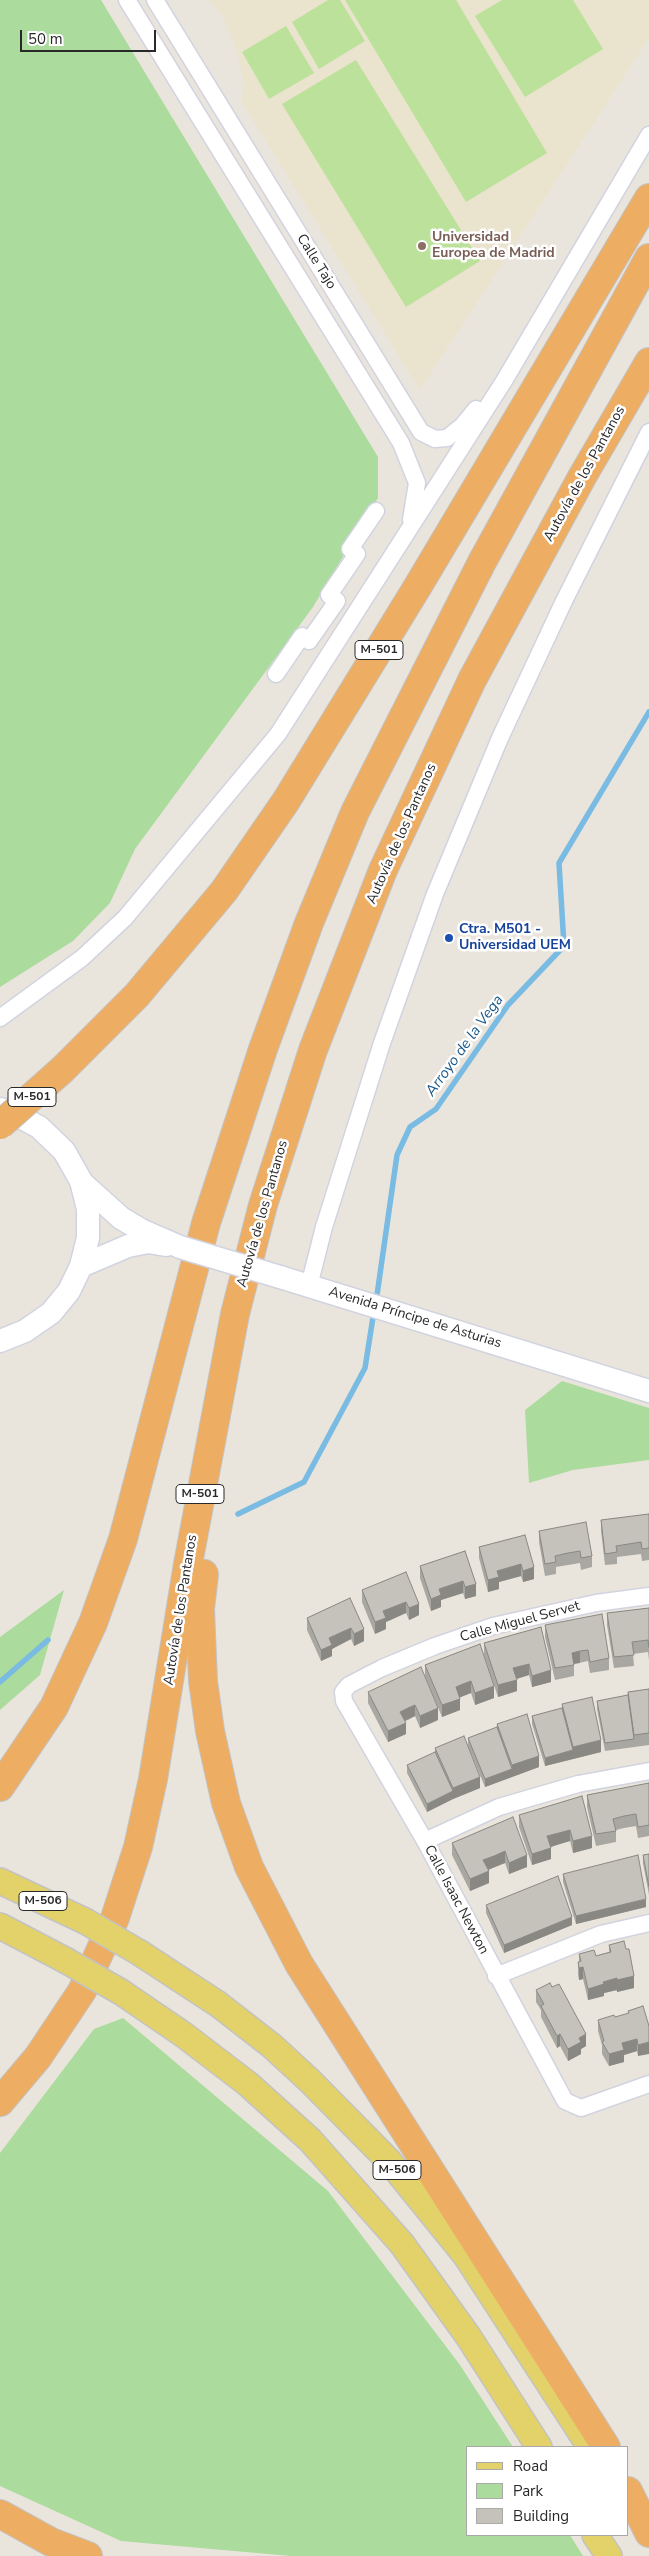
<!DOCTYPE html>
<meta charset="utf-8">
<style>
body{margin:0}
#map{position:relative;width:649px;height:2556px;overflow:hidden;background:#eae5dc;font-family:"Nunito Sans",sans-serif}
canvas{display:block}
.legend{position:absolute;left:466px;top:2446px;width:162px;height:90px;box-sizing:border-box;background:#fff;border:1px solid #a9a9a9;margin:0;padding:6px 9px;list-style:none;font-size:15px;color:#292929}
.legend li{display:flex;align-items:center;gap:10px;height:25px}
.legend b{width:25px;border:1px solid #a9a9a9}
.scale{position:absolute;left:20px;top:30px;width:136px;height:22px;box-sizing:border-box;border:2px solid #292929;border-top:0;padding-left:6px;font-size:15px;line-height:18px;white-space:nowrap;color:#292929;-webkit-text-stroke:4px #fff;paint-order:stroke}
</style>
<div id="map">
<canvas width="649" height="2556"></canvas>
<ul class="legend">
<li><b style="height:6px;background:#e2d269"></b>Road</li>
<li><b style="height:14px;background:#acdb9e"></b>Park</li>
<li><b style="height:14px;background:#c5c2bb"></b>Building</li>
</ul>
<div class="scale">50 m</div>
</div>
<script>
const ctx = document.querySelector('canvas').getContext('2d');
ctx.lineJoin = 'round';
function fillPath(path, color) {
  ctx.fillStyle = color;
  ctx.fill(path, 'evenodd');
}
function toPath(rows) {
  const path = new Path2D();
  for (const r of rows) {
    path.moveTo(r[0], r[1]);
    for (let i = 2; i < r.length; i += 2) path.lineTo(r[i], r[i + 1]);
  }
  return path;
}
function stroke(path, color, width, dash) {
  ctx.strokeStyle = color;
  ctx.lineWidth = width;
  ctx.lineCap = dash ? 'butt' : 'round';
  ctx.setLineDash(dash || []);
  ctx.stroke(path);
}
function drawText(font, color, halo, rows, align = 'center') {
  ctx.font = font + ' "Nunito Sans",sans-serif';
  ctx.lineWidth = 5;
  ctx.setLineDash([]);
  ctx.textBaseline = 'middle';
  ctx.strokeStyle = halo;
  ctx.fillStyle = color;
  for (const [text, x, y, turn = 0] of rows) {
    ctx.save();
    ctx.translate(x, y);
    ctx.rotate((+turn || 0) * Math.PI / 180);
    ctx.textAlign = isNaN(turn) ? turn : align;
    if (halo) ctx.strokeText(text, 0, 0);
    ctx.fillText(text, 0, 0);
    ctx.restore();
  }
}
const education = toPath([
 [209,0,649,0,649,38,420,390,241,101,244,84,238,55,222,14]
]);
const green = toPath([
 [0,0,101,0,378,457,378,498,313,607,135,849,110,903,73,941,0,987],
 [562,1381,649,1408,649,1460,573,1470,529,1483,525,1410],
 [64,1590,40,1675,0,1710,0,1637],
 [123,2018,328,2191,460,2365,513,2447,468,2447,468,2535,570,2535,583,2556,291,2556,121,2541,0,2486,0,2153,94,2029]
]);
const pitch = toPath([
 [328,0,340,0,365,41,319,69,292,22],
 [345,0,456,0,547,153,466,202],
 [502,0,573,0,603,49,525,97,475,16],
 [286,26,314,73,269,99,242,52],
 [356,60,480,261,406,307,282,104]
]);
const stream = toPath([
 [376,1302,397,1155,410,1127,436,1109,508,1005,564,946,559,863,649,712],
 [238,1514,304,1482,365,1368,374,1311],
 [0,1682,48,1640]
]);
const street = toPath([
 [127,0,401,443,417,483,411,520],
 [155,0,421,432,435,439,447,438,462,426,476,409],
 [276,674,302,636,309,641,337,601,329,595,357,554,350,549,376,511],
 [0,1018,82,958,125,918,278,734,504,381,649,135],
 [309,1286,324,1227,382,1043,435,894,500,738,564,601,649,432],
 [649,1596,596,1603,493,1626,435,1646,382,1668,349,1685,343,1692,344,1701,425,1841,565,2101,581,2108,649,2084],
 [425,1841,499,1807,578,1784,649,1771],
 [496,1976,601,1934,649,1923]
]);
const secondary = toPath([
 [0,1109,9,1111,39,1127,64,1151,81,1181,88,1209,88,1238,81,1266,69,1291,51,1313,25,1331,0,1341],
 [81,1182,121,1218,141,1230,180,1247],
 [81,1266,128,1246,148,1242,166,1245],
 [280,1277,649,1391]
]);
const primary = toPath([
 [0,1881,85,1921],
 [0,1926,65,1960],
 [140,1953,218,2004,272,2046,310,2081,389,2161,466,2256,590,2447],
 [121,1992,184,2035,248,2084,310,2140,402,2244,468,2336,539,2447],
 [595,2535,609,2556]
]);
const highway = toPath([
 [63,1069,137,995,224,891,286,801,418,586,649,198],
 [204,1574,200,1609,203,1681,210,1731,226,1803,249,1867,299,1964,606,2447],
 [0,1787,54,1707,93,1623,123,1539,206,1223,263,1049,309,923,355,812,482,562,649,258],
 [0,2102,38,2057,82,1991,115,1918,138,1847,153,1779,188,1564,235,1314,263,1205,313,1050,383,870,472,680,582,477,649,362],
 [628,2491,649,2533],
 [0,2514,51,2542,88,2556]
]);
const secondaryBridge = toPath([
 [180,1247,280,1277]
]);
const primaryBridge = toPath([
 [85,1921,140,1953],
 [65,1960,121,1992]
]);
const highwayBridge = toPath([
 [0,1125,63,1069]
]);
const wall = toPath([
 [649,1514,649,1560,642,1561,641,1554,617,1557,617,1564,605,1565,601,1531,601,1520],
 [539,1531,592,1556,592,1567,581,1570,580,1563,556,1567,556,1574,545,1576,539,1542],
 [525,1535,534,1579,523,1582,521,1576,499,1582,499,1589,488,1592,479,1558,479,1547],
 [465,1551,476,1596,465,1599,463,1593,441,1600,441,1607,431,1611,420,1578,420,1566],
 [406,1572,419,1615,409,1620,406,1613,386,1622,386,1629,375,1634,362,1602,362,1590],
 [350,1598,364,1641,354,1646,351,1639,332,1649,332,1656,321,1661,307,1630,307,1618],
 [649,1608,649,1660,648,1652,633,1654,634,1666,614,1668,607,1625,607,1613],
 [545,1625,609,1658,609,1670,590,1673,588,1661,574,1664,574,1676,555,1680,545,1637],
 [541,1627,551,1682,532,1687,529,1675,516,1679,517,1691,498,1697,484,1655,484,1643],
 [480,1644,494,1698,475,1705,471,1693,460,1697,460,1710,442,1717,425,1676,425,1665],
 [421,1667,438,1720,420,1728,415,1716,408,1720,405,1721,406,1734,388,1742,368,1703,368,1692],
 [649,1689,649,1745,605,1751,597,1709,597,1701,628,1695,628,1692],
 [562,1704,601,1752,545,1766,532,1724,532,1716,562,1708],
 [497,1724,539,1767,485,1787,468,1746,468,1738,497,1727],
 [435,1748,480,1788,453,1799,427,1812,407,1773,407,1765,435,1752],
 [649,1783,649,1836,638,1838,636,1826,624,1828,616,1830,616,1842,596,1846,587,1807,587,1795],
 [582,1796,592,1848,573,1853,570,1841,559,1844,551,1847,551,1859,532,1865,519,1827,519,1815],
 [513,1817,527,1867,509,1874,505,1863,494,1867,488,1870,489,1883,470,1891,452,1855,452,1843],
 [649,1854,649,1895,643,1863,643,1855],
 [563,1874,646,1907,576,1924,563,1882],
 [486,1905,572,1925,504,1953,486,1913],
 [609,1945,634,1988,617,1992,617,1990,604,1993,604,1996,588,2000,583,1979,579,1980,578,1974,578,1962,579,1962,579,1954,596,1956,609,1952],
 [536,1990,586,2046,581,2049,581,2054,568,2061,560,2046,557,2048,541,2017,541,2010,536,2002],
 [643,2006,638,2056,637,2051,624,2055,624,2062,609,2066,602,2054,602,2045,598,2031,598,2020,615,2017,628,2014,628,2011]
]);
const shadedWall = toPath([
 [521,1564,521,1576,499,1582,499,1589,488,1592,488,1580,497,1571],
 [534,1567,534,1579,523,1582,523,1571],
 [463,1581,463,1593,441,1600,441,1607,431,1611,431,1599,439,1589],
 [476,1584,476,1596,465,1599,465,1587],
 [406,1602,406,1613,386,1622,386,1629,375,1634,375,1622,383,1611],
 [419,1604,419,1615,409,1620,409,1608],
 [351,1628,351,1639,332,1649,332,1656,321,1661,321,1650,329,1638],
 [364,1629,364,1641,354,1646,354,1634],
 [580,1651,580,1663,572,1664,572,1653],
 [529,1664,529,1675,513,1680,513,1668],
 [551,1670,551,1682,532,1687,532,1676],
 [517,1680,517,1691,498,1697,498,1685],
 [471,1681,471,1693,456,1699,456,1687],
 [494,1686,494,1698,475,1705,475,1693],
 [460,1699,460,1710,442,1717,442,1705],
 [415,1705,415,1716,400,1723,400,1712],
 [438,1708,438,1720,420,1728,420,1716],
 [406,1723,406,1734,388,1742,388,1731],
 [601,1740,601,1752,545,1766,545,1758,573,1750,573,1747],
 [539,1756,539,1767,512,1777,512,1765],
 [512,1769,512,1777,485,1787,485,1779],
 [480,1777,480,1788,453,1799,453,1788],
 [453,1791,453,1799,427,1812,427,1804],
 [570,1830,570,1841,547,1848,547,1836],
 [592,1836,592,1848,573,1853,573,1841],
 [551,1848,551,1859,532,1865,532,1854],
 [505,1851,505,1863,483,1872,483,1860],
 [527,1855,527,1867,509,1874,509,1863],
 [489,1871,489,1883,470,1891,470,1879],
 [646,1899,646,1907,576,1924,576,1916],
 [572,1917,572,1925,504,1953,504,1945],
 [583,1967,583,1979,579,1980,579,1968],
 [634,1976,634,1988,617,1992,617,1980],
 [617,1978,617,1990,604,1993,604,1996,588,2000,588,1989,603,1982],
 [560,2034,560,2046,557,2048,557,2036],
 [586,2034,586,2046,581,2049,581,2054,568,2061,568,2049,579,2038],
 [637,2039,637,2051,624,2055,624,2062,609,2066,609,2054,622,2043],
 [649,2042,649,2054,638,2056,638,2045]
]);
const building = toPath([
 [649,1514,649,1548,642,1549,641,1542,616,1546,617,1552,605,1554,601,1520,649,1514],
 [586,1522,592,1556,581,1558,580,1551,568,1553,555,1556,556,1562,545,1564,539,1531,586,1522],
 [525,1535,534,1567,523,1571,521,1564,497,1571,499,1577,488,1580,479,1547,525,1535],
 [465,1551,476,1584,465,1587,463,1581,439,1589,441,1595,431,1599,420,1566,465,1551],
 [406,1572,419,1604,409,1608,406,1602,383,1611,386,1618,375,1622,362,1590,406,1572],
 [350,1598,364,1629,354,1634,351,1628,329,1638,332,1645,321,1650,307,1618,350,1598],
 [649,1608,649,1648,648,1640,632,1642,634,1655,614,1657,607,1613,649,1608],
 [602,1614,609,1658,590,1662,588,1650,580,1651,572,1653,574,1665,555,1668,545,1625,602,1614],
 [541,1627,551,1670,532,1676,529,1664,513,1668,517,1680,498,1685,484,1643,541,1627],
 [480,1644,494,1686,475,1693,471,1681,463,1684,456,1687,460,1699,442,1705,425,1665,480,1644],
 [421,1667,438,1708,420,1716,415,1705,408,1708,400,1712,406,1723,388,1731,368,1692,421,1667],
 [649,1689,649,1733,634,1735,628,1692,649,1689],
 [628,1695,634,1739,605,1743,597,1701,628,1695],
 [592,1697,601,1740,573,1747,562,1704,592,1697],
 [562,1708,573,1750,545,1758,532,1716,562,1708],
 [527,1714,539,1756,512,1765,497,1724,527,1714],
 [497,1727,512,1769,485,1779,468,1738,497,1727],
 [464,1736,480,1777,453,1788,435,1748,464,1736],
 [435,1752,453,1791,427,1804,407,1765,435,1752],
 [649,1783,649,1825,638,1827,636,1814,624,1816,613,1819,616,1831,596,1834,587,1795,649,1783],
 [582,1796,592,1836,573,1841,570,1830,559,1833,547,1836,551,1848,532,1854,519,1815,582,1796],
 [513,1817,527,1855,509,1863,505,1851,494,1856,483,1860,489,1871,470,1879,452,1843,513,1817],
 [649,1854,649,1887,643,1855,649,1854],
 [638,1855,646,1899,576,1916,563,1874,638,1855],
 [558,1876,572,1917,504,1945,486,1905,558,1876],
 [624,1941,626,1949,629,1949,634,1976,617,1980,617,1978,603,1982,604,1984,588,1989,583,1967,579,1968,578,1962,581,1961,579,1954,594,1950,596,1956,603,1954,611,1952,609,1945,624,1941],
 [550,1983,552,1987,559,1984,586,2034,579,2038,581,2042,568,2049,560,2034,557,2036,541,2006,544,2004,536,1990,550,1983],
 [643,2006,649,2026,649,2042,638,2045,637,2039,622,2043,624,2050,609,2054,602,2042,604,2041,598,2020,614,2015,615,2017,629,2013,628,2011,643,2006]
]);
const markers = [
 [422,246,5,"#8d6e63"],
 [449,938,5,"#1a4fb4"]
];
const shields = [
 [379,650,48],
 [32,1097,48],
 [200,1494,48],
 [43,1901,48],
 [397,2170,48]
];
const shieldNames = [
 ["M-501",379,650],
 ["M-501",32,1097],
 ["M-501",200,1494],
 ["M-506",43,1901],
 ["M-506",397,2170]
];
const educationNames = [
 ["Universidad",432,238],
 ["Europea de Madrid",432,254]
];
const streetNames = [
 ["Calle Tajo",316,262,58],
 ["Autovía de los Pantanos",585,474,-61],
 ["Autovía de los Pantanos",402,834,-66],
 ["Autovía de los Pantanos",263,1214,-74],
 ["Avenida Príncipe de Asturias",415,1318,17],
 ["Autovía de los Pantanos",181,1610,-81],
 ["Calle Miguel Servet",520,1622,-15],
 ["Calle Isaac Newton",456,1900,62]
];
const transitNames = [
 ["Ctra. M501 -",459,930],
 ["Universidad UEM",459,946]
];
const waterNames = [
 ["Arroyo de la Vega",465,1046,-54]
];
fillPath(education, '#eae3cd');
fillPath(green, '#acdb9e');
fillPath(pitch, '#bce19a');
stroke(stream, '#79bbe2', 5.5);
stroke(street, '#d1d3e0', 19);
stroke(secondary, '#d1d3e0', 25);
stroke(primary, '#c3c3c3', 28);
stroke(highway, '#c3c3c3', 30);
stroke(street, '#fff', 16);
stroke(secondary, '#fff', 22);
stroke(primary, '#e2d269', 25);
stroke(highway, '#edad63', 28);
stroke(secondaryBridge, '#d1d3e0', 25, []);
stroke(primaryBridge, '#c3c3c3', 28, []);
stroke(highwayBridge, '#c3c3c3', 30, []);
stroke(secondaryBridge, '#fff', 22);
stroke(primaryBridge, '#e2d269', 25);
stroke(highwayBridge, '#edad63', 28);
fillPath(wall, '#a9a7a1');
fillPath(shadedWall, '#8a8883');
fillPath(building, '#c5c2bb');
stroke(building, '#8a8883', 1);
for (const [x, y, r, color] of markers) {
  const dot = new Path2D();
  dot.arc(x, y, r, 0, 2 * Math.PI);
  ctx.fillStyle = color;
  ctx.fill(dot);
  stroke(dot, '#fff', 2);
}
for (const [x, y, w] of shields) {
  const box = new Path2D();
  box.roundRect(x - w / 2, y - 9.5, w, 19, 4);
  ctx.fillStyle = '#fff';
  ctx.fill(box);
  stroke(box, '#292929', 1);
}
drawText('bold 12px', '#292929', null, shieldNames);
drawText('bold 14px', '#785e54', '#fff', educationNames, 'left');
drawText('14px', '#292929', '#fff', streetNames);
drawText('bold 14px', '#164399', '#fff', transitNames, 'left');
drawText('italic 15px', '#1a598b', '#fff', waterNames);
</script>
